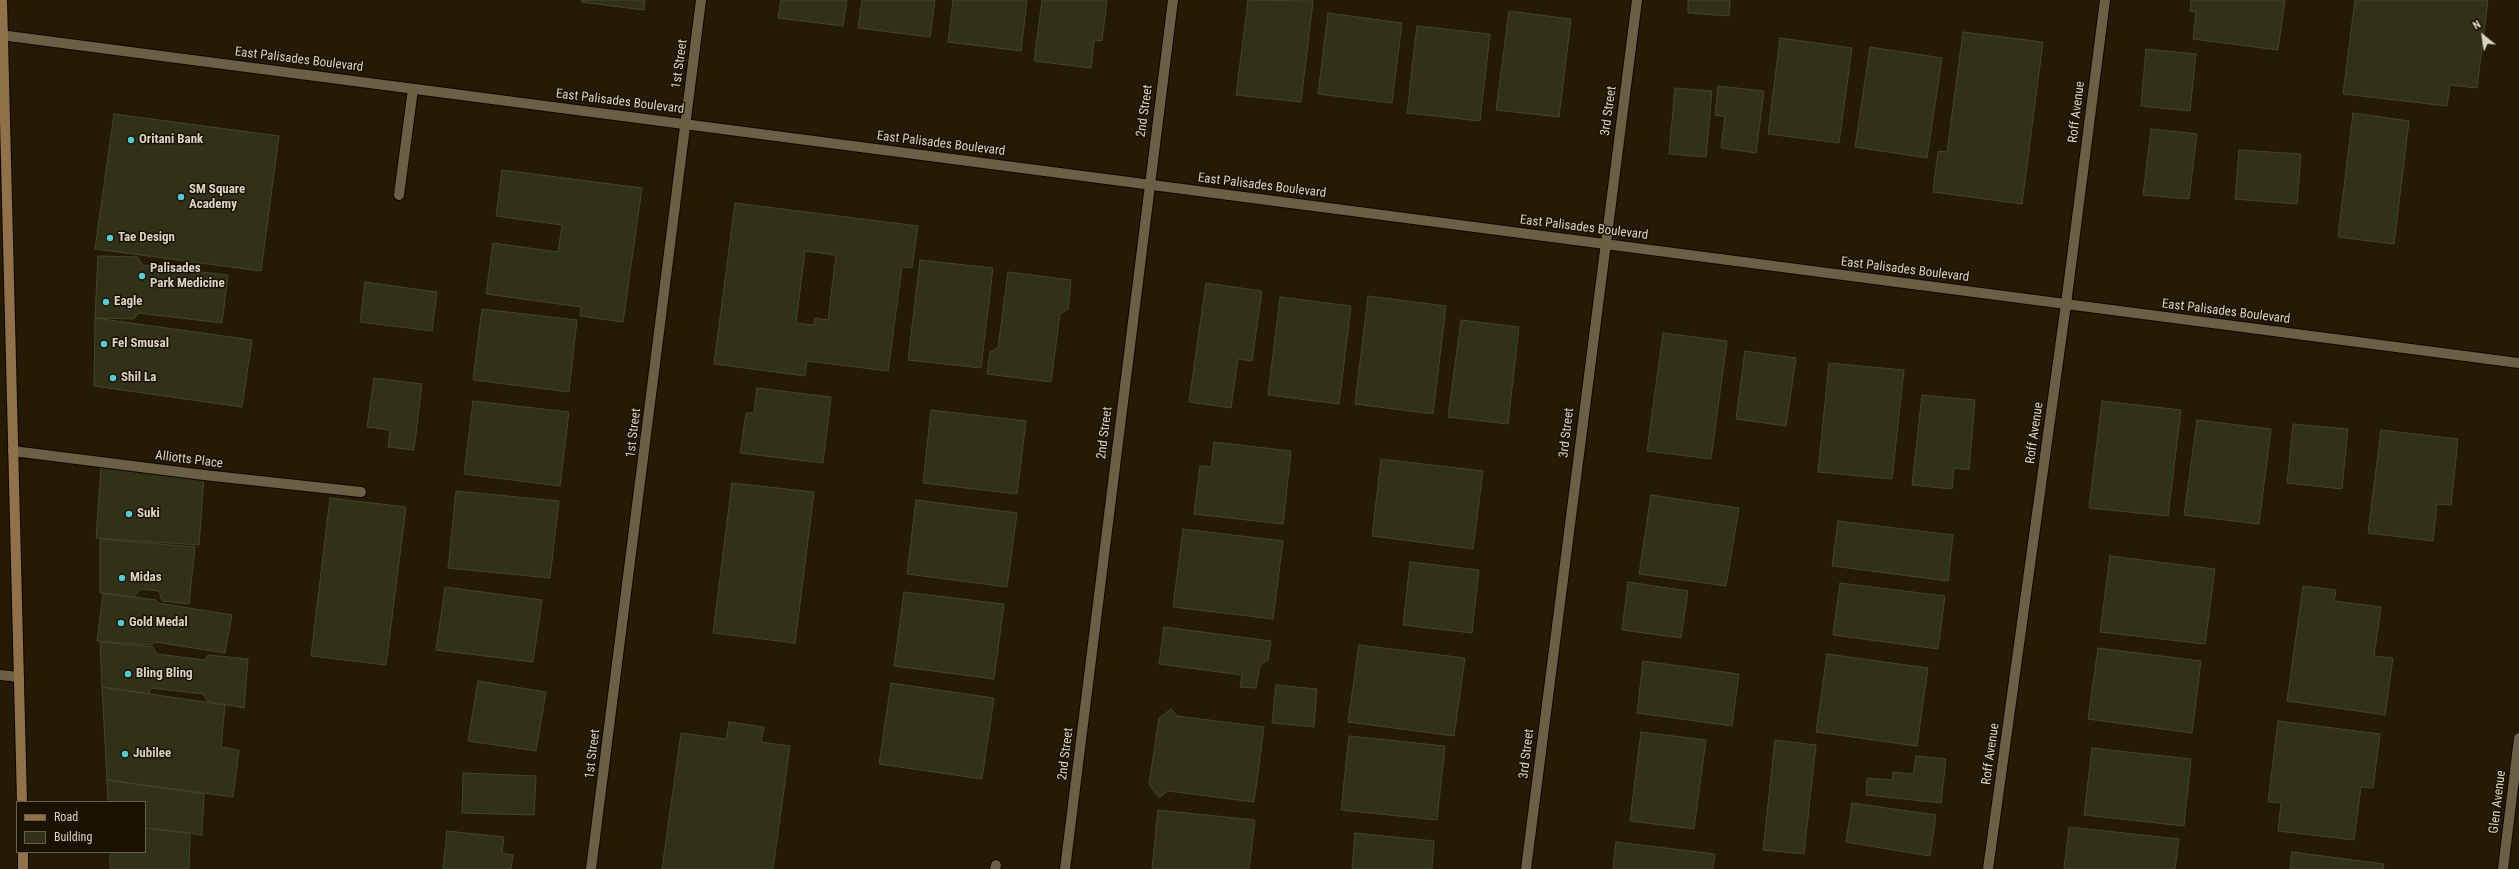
<!DOCTYPE html>
<style>
body{margin:0}
#map{position:relative;width:2519px;height:869px;overflow:hidden;background:#251a04;font-family:"Roboto Condensed",sans-serif}
canvas{display:block}
.legend{position:absolute;left:16px;top:801px;width:130px;height:52px;box-sizing:border-box;background:#1b1100;border:1px solid #685f4f;margin:0;padding:5px 7px;list-style:none;font-size:12px;color:#dbd4c6}
.legend li{display:flex;align-items:center;gap:8px;height:20px}
.legend b{width:20px;border:1px solid #685f4f}
.north{position:absolute;left:2463px;top:16px;width:40px;height:40px;-webkit-text-stroke:3px #1b1100;paint-order:stroke;rotate:330deg;font-size:11px;font-weight:700;line-height:16px;text-align:center;color:#dbd4c6}
.north::after{content:'';display:block;margin:auto;width:14px;height:18px;background:#dbd4c6;clip-path:polygon(50% 0,100% 100%,50% 72%,0 100%)}
</style>
<div id="map">
<canvas width="2519" height="869"></canvas>
<ul class="legend">
<li><b style="height:5px;background:#907149"></b>Road</li>
<li><b style="height:11px;background:#313118"></b>Building</li>
</ul>
<div class="north">N</div>
</div>
<script>
const ctx = document.querySelector('canvas').getContext('2d');
ctx.lineJoin = 'round';
function fillPath(path, color) {
  ctx.fillStyle = color;
  ctx.fill(path, 'evenodd');
}
function toPath(rows) {
  const path = new Path2D();
  for (const r of rows) {
    path.moveTo(r[0], r[1]);
    for (let i = 2; i < r.length; i += 2) path.lineTo(r[i], r[i + 1]);
  }
  return path;
}
function stroke(path, color, width, dash) {
  ctx.strokeStyle = color;
  ctx.lineWidth = width;
  ctx.lineCap = dash ? 'butt' : 'round';
  ctx.setLineDash(dash || []);
  ctx.stroke(path);
}
function drawText(font, color, halo, rows, align = 'center') {
  ctx.font = font + ' "Roboto Condensed",sans-serif';
  ctx.lineWidth = 3;
  ctx.setLineDash([]);
  ctx.textBaseline = 'middle';
  ctx.strokeStyle = halo;
  ctx.fillStyle = color;
  for (const [text, x, y, turn = 0] of rows) {
    ctx.save();
    ctx.translate(x, y);
    ctx.rotate((+turn || 0) * Math.PI / 180);
    ctx.textAlign = isNaN(turn) ? turn : align;
    if (halo) ctx.strokeText(text, 0, 0);
    ctx.fillText(text, 0, 0);
    ctx.restore();
  }
}
const building = toPath([
 [582,0,645,0,644,10,581,2,582,0],
 [781,0,847,0,843,26,778,18,781,0],
 [862,0,935,0,930,37,858,28,862,0],
 [953,0,1027,0,1021,51,948,42,953,0],
 [1042,0,1107,0,1102,41,1094,40,1091,68,1034,61,1042,0],
 [1248,0,1313,1,1301,102,1236,95,1248,0],
 [1688,0,1730,0,1729,16,1688,13,1688,0],
 [2191,0,2285,0,2278,50,2193,39,2196,12,2190,11,2191,0],
 [2355,0,2488,0,2477,88,2450,85,2447,106,2343,94,2355,0],
 [1509,11,1571,19,1559,117,1496,110,1509,11],
 [1328,13,1402,23,1392,103,1318,94,1328,13],
 [1417,26,1490,34,1480,121,1407,113,1417,26],
 [1963,32,2043,42,2022,204,1933,192,1938,151,1947,152,1963,32],
 [1780,38,1852,48,1839,143,1768,134,1780,38],
 [1870,47,1942,58,1927,158,1855,147,1870,47],
 [2146,49,2196,54,2190,111,2141,106,2146,49],
 [1718,86,1764,91,1756,153,1721,148,1725,117,1715,115,1718,86],
 [1675,88,1712,91,1706,157,1669,154,1675,88],
 [2353,113,2409,121,2394,244,2338,237,2353,113],
 [114,114,279,136,261,271,95,249,114,114],
 [2151,129,2197,134,2189,199,2143,195,2151,129],
 [2239,150,2301,154,2297,204,2235,199,2239,150],
 [502,170,642,188,623,322,580,316,581,307,486,294,493,243,558,252,562,225,496,216,502,170],
 [735,203,918,226,912,268,902,267,888,371,807,361,805,376,714,364,735,203],
 [805,251,836,255,828,320,815,318,814,325,796,323,805,251],
 [98,256,138,257,142,265,228,275,222,323,138,313,134,319,95,318,98,256],
 [920,260,993,268,981,368,908,360,920,260],
 [1008,272,1071,280,1068,309,1060,314,1051,382,987,374,990,352,998,348,1008,272],
 [365,282,437,292,432,331,360,322,365,282],
 [1206,283,1262,291,1252,361,1238,359,1231,408,1189,402,1206,283],
 [1368,296,1446,306,1433,414,1355,404,1368,296],
 [1280,297,1351,306,1339,404,1268,395,1280,297],
 [482,309,577,320,569,392,473,380,482,309],
 [95,318,252,340,242,407,94,386,95,318],
 [1461,320,1519,327,1508,424,1448,417,1461,320],
 [1663,333,1727,341,1711,459,1647,451,1663,333],
 [1745,351,1796,358,1786,426,1736,419,1745,351],
 [1829,363,1904,370,1892,479,1818,472,1829,363],
 [374,378,422,384,414,450,388,447,390,430,367,427,374,378],
 [757,388,831,397,823,463,740,453,746,413,754,413,757,388],
 [1922,395,1975,400,1969,470,1954,468,1952,489,1912,485,1922,395],
 [473,401,569,412,560,486,464,474,473,401],
 [2102,401,2181,410,2168,516,2089,508,2102,401],
 [931,410,1026,421,1017,494,923,483,931,410],
 [2197,420,2271,429,2259,524,2184,515,2197,420],
 [2293,424,2348,429,2342,489,2287,483,2293,424],
 [2381,430,2458,439,2451,505,2437,504,2433,541,2368,533,2381,430],
 [1214,442,1291,451,1283,524,1194,514,1200,466,1211,467,1214,442],
 [1381,459,1483,471,1473,549,1372,536,1381,459],
 [101,468,204,475,199,545,96,538,101,468],
 [732,483,814,492,795,643,713,633,732,483],
 [456,491,559,501,550,578,448,568,456,491],
 [1651,495,1739,508,1726,586,1639,574,1651,495],
 [330,498,406,507,386,665,311,656,330,498],
 [916,500,1017,513,1007,587,907,574,916,500],
 [1838,521,1953,535,1948,581,1832,566,1838,521],
 [1183,529,1283,541,1273,619,1173,607,1183,529],
 [100,539,195,547,189,604,162,601,159,591,140,589,134,597,100,593,100,539],
 [2110,556,2215,569,2205,644,2100,632,2110,556],
 [1410,562,1479,570,1472,633,1403,625,1410,562],
 [1628,582,1688,591,1681,638,1622,630,1628,582],
 [1840,583,1945,596,1938,649,1833,635,1840,583],
 [2303,586,2336,590,2334,601,2381,607,2374,656,2393,658,2385,715,2287,701,2303,586],
 [445,587,542,600,533,662,436,650,445,587],
 [904,592,1004,604,994,679,894,666,904,592],
 [103,593,156,600,158,603,232,615,225,653,155,642,151,645,97,641,103,593],
 [1164,627,1271,641,1268,660,1260,665,1256,688,1240,687,1242,675,1159,664,1164,627],
 [100,642,153,647,157,654,205,660,208,655,248,659,244,708,207,701,203,694,151,688,149,694,102,687,100,642],
 [1359,645,1465,658,1454,736,1348,722,1359,645],
 [2098,648,2201,661,2192,733,2088,719,2098,648],
 [1827,654,1928,668,1917,746,1816,732,1827,654],
 [1643,661,1739,674,1732,726,1637,713,1643,661],
 [478,681,546,692,536,751,468,741,478,681],
 [891,683,994,698,982,779,879,764,891,683],
 [1276,685,1317,689,1314,727,1272,723,1276,685],
 [102,687,225,705,221,747,239,750,233,797,107,780,102,687],
 [1171,709,1177,716,1264,727,1254,802,1168,791,1159,798,1149,784,1159,718,1171,709],
 [2278,721,2380,734,2373,788,2361,787,2354,840,2278,831,2281,803,2268,802,2278,721],
 [729,722,764,727,761,742,790,746,773,869,662,869,681,733,726,739,729,722],
 [1641,732,1706,740,1694,829,1630,821,1641,732],
 [1349,736,1445,746,1437,820,1341,810,1349,736],
 [1775,740,1816,745,1804,854,1763,850,1775,740],
 [2092,748,2191,759,2184,826,2084,815,2092,748],
 [1916,756,1946,759,1941,803,1866,795,1867,778,1892,780,1893,772,1913,774,1916,756],
 [463,773,536,776,534,815,462,813,463,773],
 [107,780,204,794,202,835,145,828,145,802,108,802,107,780],
 [1852,803,1936,815,1930,856,1846,842,1852,803],
 [1158,810,1255,820,1249,869,1152,869,1158,810],
 [2069,827,2179,839,2175,869,2064,869,2069,827],
 [145,828,190,833,189,869,110,869,110,852,145,852,145,828],
 [447,831,504,837,502,853,513,855,511,869,443,869,447,831],
 [1355,833,1434,841,1432,869,1352,869,1355,833],
 [1616,842,1715,854,1713,869,1613,869,1616,842],
 [2292,852,2384,864,2383,869,2290,869,2292,852]
]);
const lane = toPath([
 [399,195,413,89],
 [995,869,996,865]
]);
const street = toPath([
 [0,35,2519,363],
 [13,451,204,475,361,492],
 [0,675,19,677],
 [591,869,701,0],
 [1065,869,1173,0],
 [1526,869,1637,0],
 [1988,869,2066,304,2105,0],
 [2503,869,2519,738]
]);
const secondary = toPath([
 [2,0,22,802],
 [23,852,23,869]
]);
const markers = [
 [131,140,4,"#52ccd0"],
 [181,197,4,"#52ccd0"],
 [110,238,4,"#52ccd0"],
 [142,276,4,"#52ccd0"],
 [106,302,4,"#52ccd0"],
 [104,344,4,"#52ccd0"],
 [113,378,4,"#52ccd0"],
 [129,514,4,"#52ccd0"],
 [122,578,4,"#52ccd0"],
 [121,623,4,"#52ccd0"],
 [128,674,4,"#52ccd0"],
 [125,754,4,"#52ccd0"]
];
const streetNames = [
 ["East Palisades Boulevard",299,60,7],
 ["1st Street",680,64,-82],
 ["East Palisades Boulevard",620,102,7],
 ["2nd Street",1145,111,-82],
 ["3rd Street",1609,111,-82],
 ["Roff Avenue",2077,112,-83],
 ["East Palisades Boulevard",941,144,7],
 ["East Palisades Boulevard",1262,186,7],
 ["East Palisades Boulevard",1584,228,7],
 ["East Palisades Boulevard",1905,270,7],
 ["East Palisades Boulevard",2226,312,7],
 ["1st Street",634,433,-83],
 ["2nd Street",1105,433,-83],
 ["3rd Street",1567,433,-83],
 ["Roff Avenue",2035,433,-82],
 ["Alliotts Place",189,460,7],
 ["1st Street",593,754,-83],
 ["2nd Street",1066,754,-83],
 ["3rd Street",1527,754,-83],
 ["Roff Avenue",1991,754,-82],
 ["Glen Avenue",2498,802,-83]
];
const poiNames = [
 ["Oritani Bank",139,140],
 ["SM Square",189,190],
 ["Academy",189,205],
 ["Tae Design",118,238],
 ["Palisades",150,269],
 ["Park Medicine",150,284],
 ["Eagle",114,302],
 ["Fel Smusal",112,344],
 ["Shil La",121,378],
 ["Suki",137,514],
 ["Midas",130,578],
 ["Gold Medal",129,623],
 ["Bling Bling",136,674],
 ["Jubilee",133,754]
];
fillPath(building, '#313118');
stroke(building, '#45442b', 1);
stroke(lane, '#0e0500', 12);
stroke(street, '#0e0500', 12);
stroke(secondary, '#0e0500', 12);
stroke(lane, '#6b5f46', 10);
stroke(street, '#6b5f46', 10);
stroke(secondary, '#907149', 10);
for (const [x, y, r, color] of markers) {
  const dot = new Path2D();
  dot.arc(x, y, r, 0, 2 * Math.PI);
  ctx.fillStyle = color;
  ctx.fill(dot);
  stroke(dot, '#1b1100', 1.5);
}
drawText('13px', '#dbd4c6', '#1b1100', streetNames);
drawText('bold 13px', '#dbd4c6', '#1b1100', poiNames, 'left');
</script>
